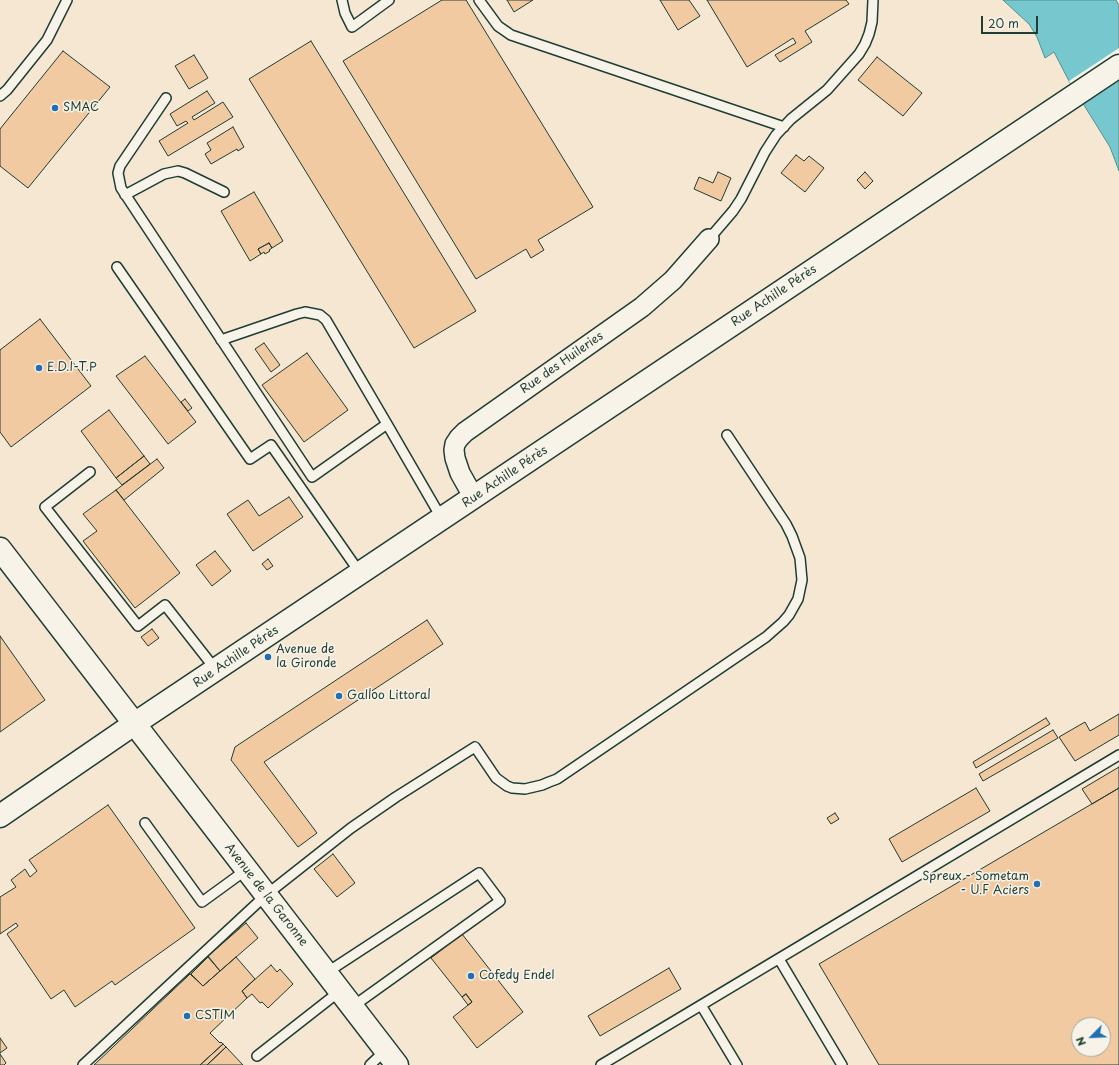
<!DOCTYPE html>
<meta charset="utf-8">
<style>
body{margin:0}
#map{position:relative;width:1119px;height:1065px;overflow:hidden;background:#f7f3e8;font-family:"Playpen Sans",sans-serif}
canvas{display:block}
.north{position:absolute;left:1071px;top:1017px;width:40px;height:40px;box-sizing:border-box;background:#f7f3e8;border:1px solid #a1aaa0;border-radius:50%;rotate:246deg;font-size:11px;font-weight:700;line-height:16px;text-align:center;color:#1f3d34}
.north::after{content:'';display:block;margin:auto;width:14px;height:18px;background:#1f6fb2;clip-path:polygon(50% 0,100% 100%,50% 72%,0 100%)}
.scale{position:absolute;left:981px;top:16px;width:57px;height:18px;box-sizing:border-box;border:2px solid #1f3d34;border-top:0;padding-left:5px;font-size:12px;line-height:14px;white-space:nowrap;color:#1f3d34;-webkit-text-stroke:3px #f7f3e8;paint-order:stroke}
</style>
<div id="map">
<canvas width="1119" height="1065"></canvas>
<div class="north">N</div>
<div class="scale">20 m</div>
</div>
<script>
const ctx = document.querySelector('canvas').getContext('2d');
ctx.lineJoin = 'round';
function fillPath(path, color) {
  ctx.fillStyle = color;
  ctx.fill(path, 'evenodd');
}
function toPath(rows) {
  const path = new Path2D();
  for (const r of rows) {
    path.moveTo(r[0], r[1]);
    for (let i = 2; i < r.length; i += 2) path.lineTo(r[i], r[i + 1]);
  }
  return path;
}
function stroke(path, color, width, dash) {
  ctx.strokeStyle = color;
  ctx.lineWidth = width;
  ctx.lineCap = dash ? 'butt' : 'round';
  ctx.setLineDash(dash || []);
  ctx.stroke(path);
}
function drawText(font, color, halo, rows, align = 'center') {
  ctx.font = font + ' "Playpen Sans",sans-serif';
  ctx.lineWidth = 3;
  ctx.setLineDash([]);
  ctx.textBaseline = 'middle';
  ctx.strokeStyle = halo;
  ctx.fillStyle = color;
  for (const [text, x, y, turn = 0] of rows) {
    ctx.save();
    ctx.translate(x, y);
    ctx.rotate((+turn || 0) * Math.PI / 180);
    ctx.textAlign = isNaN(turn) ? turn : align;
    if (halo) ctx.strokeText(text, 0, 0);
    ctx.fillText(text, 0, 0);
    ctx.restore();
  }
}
const built = toPath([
 [0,0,1003,0,1029,24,1037,37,1045,57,1054,52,1069,81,1110,147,1119,171,1119,1065,0,1065],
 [1079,1025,1103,1025,1103,1049,1079,1049]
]);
const water = toPath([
 [1003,0,1116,0,1119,5,1119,171,1110,147,1069,81,1054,52,1045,58,1037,37,1029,24,1003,0]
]);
const pier = toPath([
 [1119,48,1119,81,1084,104,1069,81]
]);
const building = toPath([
 [442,0,466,0,593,207,538,240,544,250,531,258,526,249,476,279,343,61,442,0],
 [507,0,533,0,514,12,507,0],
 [660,0,689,0,700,16,678,30,660,0],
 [707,0,846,0,849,4,805,31,812,42,780,62,775,55,796,43,793,38,747,67,707,0],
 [311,41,476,311,414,348,249,79,311,41],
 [63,51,110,87,28,188,0,166,0,129,63,51],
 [194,55,208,78,189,89,175,66,194,55],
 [877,57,922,93,903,116,858,80,877,57],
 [207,91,215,103,192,117,194,120,223,102,233,117,168,156,159,141,188,123,186,121,177,126,170,114,207,91],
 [233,127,244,147,238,151,237,149,211,164,205,154,211,150,207,143,233,127],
 [796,155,804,161,809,156,824,168,805,192,781,173,796,155],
 [718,172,731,178,721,201,694,189,699,177,713,183,718,172],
 [865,172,873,181,865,189,857,180,865,172],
 [254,192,283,241,272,248,269,243,258,249,261,254,250,261,221,211,254,192],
 [269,243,272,248,269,250,270,251,265,254,264,252,261,254,258,249,269,243],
 [40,319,91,386,11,447,0,432,0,350,40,319],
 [264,343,280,365,271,372,255,349,264,343],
 [307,353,348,410,304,442,262,385,307,353],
 [145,356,196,422,168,444,116,376,145,356],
 [185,399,192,408,188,411,181,402,185,399],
 [109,410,144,456,116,478,81,431,109,410],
 [144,456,150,464,122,485,116,478,144,456],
 [157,459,164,468,124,500,116,490,157,459],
 [116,490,180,573,135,608,83,541,97,531,83,514,116,490],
 [289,497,303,517,253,551,227,514,248,500,259,516,289,497],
 [215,551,231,571,212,586,196,565,215,551],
 [268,559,273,566,267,570,262,564,268,559],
 [427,620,443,644,264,762,317,833,298,847,231,760,235,747,427,620],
 [152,629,159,638,148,646,141,637,152,629],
 [0,636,45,700,0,732,0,636],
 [1119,714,1119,735,1075,761,1059,737,1085,722,1090,731,1119,714],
 [1046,718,1050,724,976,768,973,762,1046,718],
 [1053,730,1058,738,983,781,979,774,1053,730],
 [1119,767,1119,788,1092,804,1082,789,1119,767],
 [976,788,990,811,902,862,889,839,976,788],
 [1119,788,1119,1065,879,1065,819,964,1119,788],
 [1079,1025,1103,1025,1103,1049,1079,1049,1079,1025],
 [108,805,195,928,115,985,112,981,75,1007,64,990,51,999,7,934,18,926,16,923,0,934,0,897,16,887,11,880,25,869,30,877,37,871,29,860,108,805],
 [835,813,839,819,831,824,827,818,835,813],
 [333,854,355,883,337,897,314,869,333,854],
 [246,923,258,938,220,971,208,956,246,923],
 [462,934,523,1012,477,1048,453,1017,472,1002,466,994,462,997,431,958,462,934],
 [208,957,220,971,203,986,191,974,208,957],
 [236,957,255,979,242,991,247,998,210,1033,220,1043,221,1042,223,1044,200,1065,94,1065,190,974,203,986,236,957],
 [271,965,277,972,280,969,293,984,268,1008,262,1002,260,1003,252,994,247,998,242,991,271,965],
 [669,968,681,989,600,1036,588,1016,669,968],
 [466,994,472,1002,468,1005,462,997,466,994],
 [0,1038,7,1048,0,1053,0,1038],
 [223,1044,226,1047,207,1065,200,1065,223,1044],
 [226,1047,243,1065,207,1065,226,1047],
 [0,1054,6,1063,4,1065,0,1065,0,1054]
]);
const service = toPath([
 [342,0,345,13,352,27,389,0],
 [479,0,498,26,511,35,784,127],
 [0,96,7,90,47,40,67,0],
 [166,98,120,166,118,173,121,188,312,477,387,424],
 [125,195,164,174,178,171,185,173,224,192],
 [709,239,733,211,741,199,765,152,776,135,791,119,827,90,859,54,865,44,869,34,872,22,873,0],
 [117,267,250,459,271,445,360,573],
 [221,340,297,314,305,312,320,315,326,320,387,424,442,519],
 [90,472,45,507,138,626,165,605,216,670],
 [145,823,202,902,246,870],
 [779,959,842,1065],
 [326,973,479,873,500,901,352,1007],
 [701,1005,737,1065],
 [257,1056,340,991],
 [83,1065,266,895,351,828,396,797,475,747,496,778,507,786,512,788,525,789,542,785,549,782,557,779,766,637,783,622,789,615,798,599,802,580,800,558,792,536,786,524,727,435],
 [370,1065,386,1050],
 [601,1065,1119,755]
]);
const minor = toPath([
 [474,498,460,473,455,458,454,450,455,444,459,438,465,432,642,307,673,280,709,239]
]);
const tertiary = toPath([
 [0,549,397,1065],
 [0,816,134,724,1119,66]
]);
const markers = [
 [55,108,4,"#1f6fb2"],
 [39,368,4,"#1f6fb2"],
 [268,657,4,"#1f6fb2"],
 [339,696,4,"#1f6fb2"],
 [1037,884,4,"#1f6fb2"],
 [471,976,4,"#1f6fb2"],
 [187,1016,4,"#1f6fb2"]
];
const poiNames = [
 ["SMAC",63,108],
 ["E.D.I-T.P",47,368],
 ["Avenue de",276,650],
 ["la Gironde",276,664],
 ["Galloo Littoral",347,696],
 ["Spreux - Sometam",1029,877,"right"],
 ["- U.F Aciers",1029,891,"right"],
 ["Cofedy Endel",479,976],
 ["CSTIM",195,1016]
];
const streetNames = [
 ["Rue Achille Pérès",774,296,-34],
 ["Rue des Huileries",562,363,-35],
 ["Rue Achille Pérès",505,477,-34],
 ["Rue Achille Pérès",236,657,-34],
 ["Avenue de la Garonne",266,895,52]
];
fillPath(built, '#f6e7d3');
fillPath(water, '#77c8ce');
stroke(water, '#549090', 1);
fillPath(pier, '#f7f3e8');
fillPath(building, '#f2caa1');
stroke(building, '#1f3d34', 1);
stroke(service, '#1f3d34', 12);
stroke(minor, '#1f3d34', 22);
stroke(tertiary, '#1f3d34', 25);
stroke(service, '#f7f3e8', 9);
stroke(minor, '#f7f3e8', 19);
stroke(tertiary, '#f7f3e8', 22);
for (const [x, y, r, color] of markers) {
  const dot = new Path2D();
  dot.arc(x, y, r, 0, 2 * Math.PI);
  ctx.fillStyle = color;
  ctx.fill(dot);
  stroke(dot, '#f7f3e8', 1.5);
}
drawText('12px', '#1f3d34', '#f7f3e8', poiNames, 'left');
drawText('12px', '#1f3d34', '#f7f3e8', streetNames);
</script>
